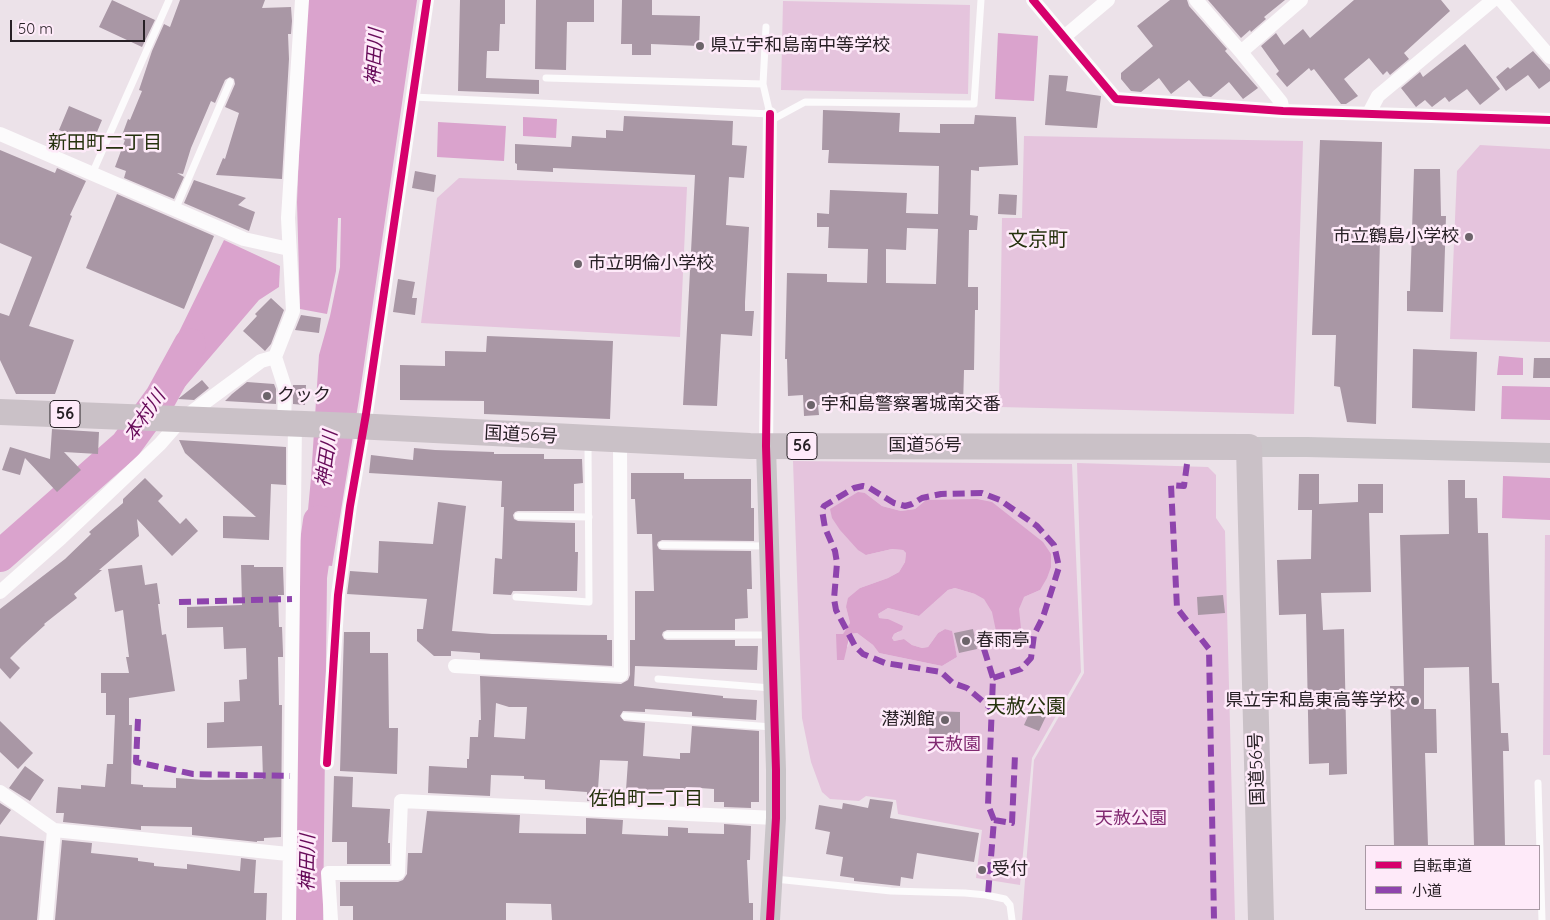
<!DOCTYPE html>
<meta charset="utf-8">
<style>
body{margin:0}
#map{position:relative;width:1550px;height:920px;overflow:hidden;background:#ece2e9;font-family:Quicksand,"Noto Sans JP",sans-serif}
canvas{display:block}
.legend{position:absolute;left:1365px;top:845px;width:175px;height:65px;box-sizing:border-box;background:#feeaf9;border:1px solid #a899a4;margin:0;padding:6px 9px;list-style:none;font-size:15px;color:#272025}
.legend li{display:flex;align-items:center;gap:10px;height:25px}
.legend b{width:25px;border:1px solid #a899a4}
.scale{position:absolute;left:10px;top:20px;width:135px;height:22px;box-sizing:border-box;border:2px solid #272025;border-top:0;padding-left:6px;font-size:15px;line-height:18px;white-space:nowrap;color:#272025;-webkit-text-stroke:4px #feeaf9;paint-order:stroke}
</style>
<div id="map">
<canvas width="1550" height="920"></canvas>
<ul class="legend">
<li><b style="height:6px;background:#d6006c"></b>自転車道</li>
<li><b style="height:6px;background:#8e44ad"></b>小道</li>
</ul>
<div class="scale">50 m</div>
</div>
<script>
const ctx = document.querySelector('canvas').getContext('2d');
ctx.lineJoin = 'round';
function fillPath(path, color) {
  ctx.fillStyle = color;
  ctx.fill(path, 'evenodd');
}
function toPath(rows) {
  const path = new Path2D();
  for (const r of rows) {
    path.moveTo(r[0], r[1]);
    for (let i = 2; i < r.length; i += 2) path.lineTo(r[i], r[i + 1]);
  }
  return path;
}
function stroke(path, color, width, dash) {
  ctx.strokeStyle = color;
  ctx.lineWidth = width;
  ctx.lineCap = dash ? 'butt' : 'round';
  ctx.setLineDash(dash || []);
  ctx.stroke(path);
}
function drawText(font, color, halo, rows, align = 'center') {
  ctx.font = font + ' Quicksand,"Noto Sans JP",sans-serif';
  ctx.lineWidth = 5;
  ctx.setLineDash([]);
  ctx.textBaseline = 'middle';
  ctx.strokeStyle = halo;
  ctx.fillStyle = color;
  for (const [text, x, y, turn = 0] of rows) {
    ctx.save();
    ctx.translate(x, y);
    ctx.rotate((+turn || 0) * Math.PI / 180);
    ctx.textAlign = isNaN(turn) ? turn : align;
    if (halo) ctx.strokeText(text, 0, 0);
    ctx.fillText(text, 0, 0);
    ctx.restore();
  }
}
const green = toPath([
 [783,1,970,5,968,94,781,90],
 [1024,136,1303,141,1294,414,999,407,1002,218,1022,218],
 [1480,145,1550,149,1550,342,1450,339,1457,171],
 [459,178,687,187,680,337,421,323,437,198],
 [793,461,1072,464,1081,672,1032,758,1020,885,976,878,982,830,898,814,896,800,866,796,859,801,830,799,822,792,811,762,802,718],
 [865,493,882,506,901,511,915,509,926,500,930,500,1040,590,1024,597,975,594,955,588,948,590,919,616,888,608,878,614,878,618,888,619,899,632,894,634,892,638,894,641,904,639,912,645,922,648,928,647,938,633,945,629,951,631,957,657,942,666,879,653,873,645,857,633,850,634,848,647,837,634,843,635,850,623,846,607,860,588,888,578,899,572,905,562,906,553,903,550,892,549,866,555],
 [1077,463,1208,467,1216,475,1216,518,1225,531,1235,920,1022,920,1034,760,1084,673],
 [1545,535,1550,535,1550,755,1543,755]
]);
const water = toPath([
 [305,0,417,0,359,399,332,566,303,563,311,478,319,355,330,316,340,267,341,218,338,218,336,271,327,314,300,309,297,202],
 [998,33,1038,36,1034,101,995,99],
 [523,117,557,119,556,138,523,136],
 [438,122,506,126,504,161,437,157],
 [224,240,280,266,279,287,259,300,182,390,157,377],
 [1499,356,1523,358,1523,375,1497,375],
 [1502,386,1550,387,1550,420,1501,419],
 [1503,476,1550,478,1550,520,1502,518],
 [858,492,865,493,882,506,901,511,915,509,926,500,977,499,992,502,1043,542,1051,554,1051,567,1047,578,1040,590,1024,597,1019,609,1021,629,1016,638,1005,642,996,631,992,612,984,599,975,594,955,588,948,590,919,616,888,608,878,614,879,618,888,619,903,626,902,630,894,634,892,638,894,641,904,639,912,645,922,648,928,647,938,633,945,629,952,631,957,657,942,666,879,653,873,645,857,633,850,634,844,660,837,660,836,634,843,634,850,623,846,607,848,598,860,588,888,578,899,572,905,562,906,553,903,550,892,549,866,555,858,550,840,530,832,518,830,509]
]);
const river = toPath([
 [0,556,126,445,161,397,190,344],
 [307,920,311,577,319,521]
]);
const building = toPath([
 [112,0,155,20,142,47,99,27],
 [180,0,265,0,262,8,291,7,292,21,291,34,288,34,289,59,282,179,216,175,223,158,225,159,239,113,225,107,235,84,234,79,230,77,225,80,215,103,211,101,191,148,183,174,177,173,184,177,174,199,124,178,126,171,115,167,125,140,121,138,128,119,130,120,142,91,139,90,152,51,164,24,170,27],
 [460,0,505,0,505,24,500,24,499,51,487,51,486,78,539,80,539,94,458,91],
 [536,0,594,0,594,22,567,22,566,70,535,69],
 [622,0,652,0,652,15,700,16,699,46,651,44,651,55,632,55,632,44,621,44],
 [1170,0,1187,0,1189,6,1227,49,1225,51,1258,88,1243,99,1229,82,1211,97,1203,96,1189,80,1171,94,1159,78,1141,92,1131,91,1121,79,1121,73,1153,46,1137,26],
 [1208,0,1285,0,1264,17,1266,19,1251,32,1250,30,1241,38],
 [1354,0,1441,0,1450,11,1404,53,1409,59,1390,75,1387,71,1383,75,1369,58,1344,79,1358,96,1346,104,1341,104,1314,69,1311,71,1309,68,1287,87,1276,74,1279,71,1261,46,1276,33,1284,45,1303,29,1310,38],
 [1465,44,1500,89,1480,105,1467,89,1449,102,1445,97,1432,107,1425,100,1416,107,1401,88,1420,72,1423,77],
 [1533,51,1550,70,1550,81,1539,89,1528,75,1506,91,1496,77,1508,67,1510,69],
 [1049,75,1068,76,1066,91,1101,96,1097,128,1045,125],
 [69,106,102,120,92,144,59,130],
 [823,110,900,113,899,132,940,133,940,124,974,124,975,115,1016,117,1018,165,979,167,979,171,971,170,970,215,978,216,977,230,969,230,968,287,978,287,978,310,975,310,974,370,964,370,963,407,818,405,819,415,804,416,803,395,788,396,787,359,785,359,787,273,827,274,827,282,867,283,868,249,828,248,829,227,817,227,817,213,829,214,830,190,907,193,906,213,938,214,939,166,828,163,829,150,822,150],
 [907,228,938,229,936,284,886,283,886,249,906,250],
 [624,116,733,121,732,145,747,146,744,178,729,177,726,225,749,227,745,302,745,311,754,311,752,336,721,334,717,406,683,405,695,175,553,168,553,172,517,170,517,164,515,163,515,144,571,147,572,136,606,138,606,130,623,131],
 [1320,140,1382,142,1376,424,1347,422,1340,387,1334,386,1336,335,1312,335],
 [0,150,55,173,57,168,86,181,70,215,72,216,29,326,74,340,55,394,16,394,0,360,0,313,9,316,32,257,0,243],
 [1414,169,1440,169,1441,216,1446,216,1443,312,1407,311,1407,291,1410,291],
 [415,171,436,175,434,192,412,188],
 [194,180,246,198,238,205,255,212,249,231,184,203],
 [117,194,214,236,184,309,86,268],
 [999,194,1017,195,1016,215,998,214],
 [398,279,415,282,412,298,417,298,415,315,393,312],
 [271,298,284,310,271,344,265,351,243,331,257,316,255,314],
 [301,315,321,318,319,333,295,330],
 [487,336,613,341,610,419,484,414,484,401,400,400,400,365,445,366,445,351,486,352],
 [1413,349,1477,352,1475,411,1412,408],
 [1534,358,1550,358,1550,378,1533,378],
 [202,380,209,388,194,400,178,399],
 [247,382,274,384,276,389,276,404,225,401,232,394],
 [293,385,306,385,305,405,293,404],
 [52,429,99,432,98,454,64,452,81,470,57,492,25,458,20,475,2,470,10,447,50,459],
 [179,440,286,447,286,485,271,484,269,540,223,538,223,516,256,517,185,453],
 [414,448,435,450,494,452,494,454,544,454,544,459,582,459,583,483,574,484,574,511,518,511,515,512,513,515,514,519,518,521,575,523,575,552,578,552,577,591,513,591,511,595,493,594,495,558,502,559,504,507,501,507,502,481,369,473,371,455,413,460],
 [631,473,684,473,684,479,751,479,751,508,754,508,754,541,662,540,658,542,657,545,659,549,662,550,751,551,752,589,747,589,748,618,735,619,735,630,667,630,663,632,662,635,664,639,667,640,735,640,735,646,758,646,757,670,635,666,634,686,723,696,723,698,757,700,756,720,692,716,692,712,645,709,645,712,623,711,620,716,624,721,645,723,643,756,680,759,680,753,690,753,692,726,759,731,759,802,751,802,751,808,724,807,724,802,714,802,714,789,686,787,685,791,664,790,664,793,637,791,636,803,587,801,587,792,545,789,545,780,524,779,524,776,491,775,490,796,428,793,429,766,467,768,467,759,469,759,470,737,478,737,479,720,481,720,480,676,621,684,628,680,630,675,630,640,635,640,635,591,654,591,652,534,637,534,635,499,631,499],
 [496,703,509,707,527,707,525,739,494,737],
 [600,760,628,761,626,790,598,789],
 [1299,474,1319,474,1319,504,1358,502,1358,484,1383,484,1383,513,1369,513,1371,592,1321,593,1323,630,1344,629,1347,774,1329,775,1329,763,1309,764,1306,614,1279,615,1277,560,1311,559,1312,510,1298,510],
 [145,478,163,496,158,501,180,524,186,518,198,531,172,556,137,519,139,536,99,570,102,570,74,594,77,598,44,624,45,625,22,646,10,658,20,668,10,679,0,668,0,609,65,559,91,534,89,532,123,503,123,499],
 [1448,480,1465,480,1465,498,1477,498,1478,533,1488,533,1492,683,1499,683,1501,733,1508,733,1509,751,1503,751,1505,846,1474,846,1469,667,1424,668,1424,709,1436,709,1437,753,1425,753,1428,846,1394,846,1390,686,1404,686,1400,535,1449,534],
 [438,502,466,506,452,631,492,634,607,635,607,640,612,640,612,666,480,659,480,653,451,651,451,656,434,656,417,641,417,629,423,629,427,599,347,594,350,571,378,573,379,541,433,544],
 [142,565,145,585,157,583,160,604,158,604,162,635,166,634,175,691,129,698,129,725,132,725,131,784,143,785,143,787,176,788,176,778,205,780,263,779,262,746,207,748,207,723,224,722,224,702,240,701,239,680,247,679,246,648,224,649,223,627,187,628,187,607,242,605,241,565,254,565,254,567,283,567,284,595,278,595,279,627,282,627,283,653,283,657,278,657,279,705,282,705,281,837,264,838,264,841,257,841,257,842,192,835,192,827,141,826,141,830,63,822,64,813,56,813,58,787,81,789,81,785,105,787,107,764,113,764,115,715,106,715,106,693,101,693,101,673,129,673,126,657,129,657,123,610,115,612,108,569],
 [1223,595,1225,613,1198,615,1197,597],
 [973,629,977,649,959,653,954,633],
 [344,632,370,632,370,653,388,653,389,728,398,728,397,774,340,771],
 [1034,703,1049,710,1039,731,1024,725],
 [930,711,960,712,960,741,935,740,935,737,929,737],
 [0,721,33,753,18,769,0,752],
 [25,766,44,780,30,801,9,788],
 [334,776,353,777,352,807,390,809,388,843,390,843,390,864,347,864,347,842,332,842],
 [870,799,893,802,890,818,979,833,974,862,917,853,913,879,901,877,900,886,854,881,854,878,840,876,843,857,826,854,830,832,815,829,819,805,842,809,843,803,868,808],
 [0,803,11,810,0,825],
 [427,811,520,815,519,833,586,834,586,818,623,820,622,834,668,836,668,827,688,828,688,833,724,834,724,824,751,826,750,860,747,860,749,903,753,903,753,920,552,920,551,904,506,903,506,920,353,920,353,906,340,906,340,882,398,882,403,880,407,874,408,853,422,853],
 [0,836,44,841,37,920,0,920],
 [62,840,92,843,91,853,138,858,138,861,154,863,154,866,187,869,187,864,240,871,241,858,256,860,254,893,267,893,266,920,55,920]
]);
const lane = toPath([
 [546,78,763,84],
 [413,97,770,114,763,84,766,27],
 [770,121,805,102,974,104,981,0],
 [92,174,169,0],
 [175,210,230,82],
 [518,516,589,517],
 [662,545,767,546],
 [516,597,589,602,588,444],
 [667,635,769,635],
 [658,679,771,688],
 [625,716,772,727],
 [1538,783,1542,920],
 [775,879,891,891,965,893,986,895,1005,899,1010,905,1012,920]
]);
const street = toPath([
 [1033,0,1116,99,1283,111,1550,120],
 [1196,0,1241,52,1281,102,1283,111],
 [1501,0,1550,57],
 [1064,37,1108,0],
 [1241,52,1301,0],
 [1369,113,1378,96,1493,0],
 [0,134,244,239,289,249],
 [284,424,285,388,275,357,293,311,288,218,302,0],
 [766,446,770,114],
 [0,592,61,538,160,444,181,420,261,361,275,357],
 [455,666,621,675,620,440],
 [327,763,338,595,350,506,366,414,427,0],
 [0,792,54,830,288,854],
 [46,920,54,830],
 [289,920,295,424],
 [331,920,328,873,398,873,401,801,776,818]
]);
const secondary = toPath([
 [766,446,776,770,776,818,770,920],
 [1249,447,1307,447,1550,453]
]);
const highway = toPath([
 [0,412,355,426,750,446,1249,447,1261,920]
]);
const quiet = toPath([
 [1187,464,1184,486,1171,485,1177,608,1209,649,1214,920],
 [179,602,292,599],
 [984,649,993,678,988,805,994,820,988,895],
 [993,678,1021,669,1031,658,1034,635,1043,617,1054,583,1059,567,1054,545,1037,526,1000,500,982,493,941,494,922,498,912,504,905,506,894,503,868,487,863,486,854,488,824,506,822,510,825,528,835,551,837,563,834,599,836,610,855,646,863,654,885,663,941,672,953,683,967,688,992,709,1024,712],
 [138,719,136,762,193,774,290,776],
 [994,820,1012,823,1015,755]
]);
const cycleway = toPath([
 [1033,0,1116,99,1283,111,1550,120],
 [770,114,766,446,776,770,776,818,770,920],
 [327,763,338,595,350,506,366,414,427,0]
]);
const markers = [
 [700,46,5,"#6c646a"],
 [1469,237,5,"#6c646a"],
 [578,264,5,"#6c646a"],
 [267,396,5,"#6c646a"],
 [811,405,5,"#6c646a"],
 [966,641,5,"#6c646a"],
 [1415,701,5,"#6c646a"],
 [945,720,5,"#6c646a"],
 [982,870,5,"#6c646a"]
];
const shields = [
 [65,414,30],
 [802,446,30]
];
const shieldNames = [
 ["56",65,414],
 ["56",802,446]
];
const poiNames = [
 ["県立宇和島南中等学校",710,46],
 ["市立鶴島小学校",1459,237,"right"],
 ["市立明倫小学校",588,264],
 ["クック",277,396],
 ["宇和島警察署城南交番",821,405],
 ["春雨亭",976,641],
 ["県立宇和島東高等学校",1405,701,"right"],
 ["潜渕館",935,720,"right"],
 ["受付",992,870]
];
const streetNames = [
 ["国道56号",521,435,3],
 ["国道56号",925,446],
 ["国道56号",1257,769,-92]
];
const parkNames = [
 ["天赦園",954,745],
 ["天赦公園",1131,819]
];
const waterNames = [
 ["神田川",375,57,-86],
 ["本村川",145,416,-55],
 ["神田川",327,459,-82],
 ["神田川",308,863,-89]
];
const neighbourhoodNames = [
 ["新田町二丁目",105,143],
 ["佐伯町二丁目",646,799]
];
const quarterNames = [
 ["文京町",1038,240],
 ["天赦公園",1026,707]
];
fillPath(green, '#e5c4dd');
fillPath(water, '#daa3cd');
stroke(river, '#daa3cd', 32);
fillPath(building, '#a997a5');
stroke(lane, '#fcfbfc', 7);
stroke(street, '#fcfbfc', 14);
stroke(secondary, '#c9c4c8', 20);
stroke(highway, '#cac1c7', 26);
stroke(quiet, '#8e44ad', 6, [12, 6]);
stroke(cycleway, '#d6006c', 8);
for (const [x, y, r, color] of markers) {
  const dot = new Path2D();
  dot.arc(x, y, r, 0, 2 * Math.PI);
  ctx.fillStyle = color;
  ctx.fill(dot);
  stroke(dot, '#feeaf9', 2);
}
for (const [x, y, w] of shields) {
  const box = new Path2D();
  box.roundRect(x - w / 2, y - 13.5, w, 27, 4);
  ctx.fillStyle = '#feeaf9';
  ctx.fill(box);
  stroke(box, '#272025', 1);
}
drawText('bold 16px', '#272025', null, shieldNames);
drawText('18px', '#272025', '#feeaf9', poiNames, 'left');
drawText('18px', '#272025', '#feeaf9', streetNames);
drawText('18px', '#812971', '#feeaf9', parkNames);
drawText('italic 19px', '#670b59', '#feeaf9', waterNames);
drawText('19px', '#26320e', '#feeaf9', neighbourhoodNames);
drawText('20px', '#26320e', '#feeaf9', quarterNames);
</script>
